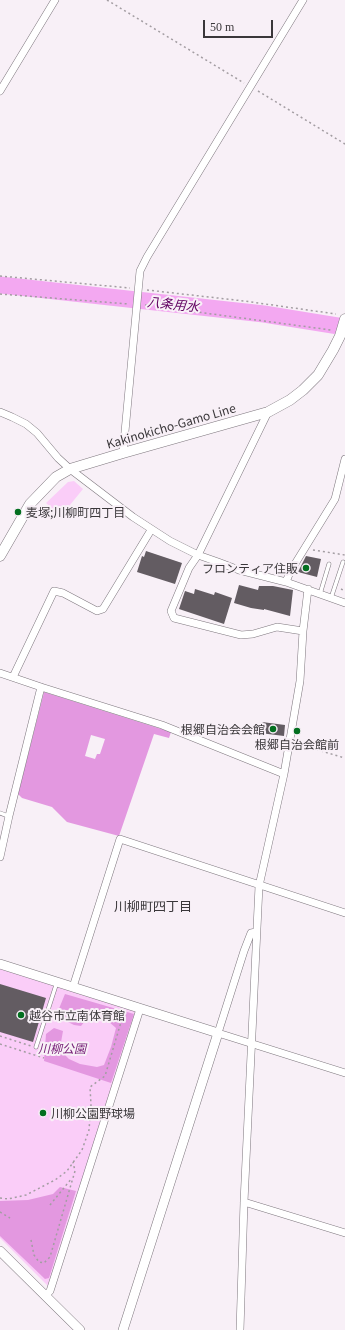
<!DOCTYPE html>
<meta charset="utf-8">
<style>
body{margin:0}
#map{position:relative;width:345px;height:1330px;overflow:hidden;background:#f8f0f7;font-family:Georgia,serif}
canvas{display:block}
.scale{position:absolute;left:203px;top:20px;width:70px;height:18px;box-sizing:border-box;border:2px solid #3a373a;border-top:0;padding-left:5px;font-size:12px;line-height:14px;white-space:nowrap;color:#3a373a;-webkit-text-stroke:3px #f8f0f7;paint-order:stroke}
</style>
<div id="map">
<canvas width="345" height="1330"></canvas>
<div class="scale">50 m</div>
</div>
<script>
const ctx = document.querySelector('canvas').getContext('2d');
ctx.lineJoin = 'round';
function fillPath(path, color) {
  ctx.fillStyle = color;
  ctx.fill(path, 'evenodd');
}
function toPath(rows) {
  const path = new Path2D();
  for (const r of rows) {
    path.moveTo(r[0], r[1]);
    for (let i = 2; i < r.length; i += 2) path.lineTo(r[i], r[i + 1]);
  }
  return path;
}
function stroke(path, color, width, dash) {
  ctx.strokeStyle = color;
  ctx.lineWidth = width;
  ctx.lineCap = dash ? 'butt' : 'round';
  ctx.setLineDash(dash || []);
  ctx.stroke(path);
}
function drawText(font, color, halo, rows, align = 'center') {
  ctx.font = font + ' Georgia,"Noto Sans JP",serif';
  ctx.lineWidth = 4;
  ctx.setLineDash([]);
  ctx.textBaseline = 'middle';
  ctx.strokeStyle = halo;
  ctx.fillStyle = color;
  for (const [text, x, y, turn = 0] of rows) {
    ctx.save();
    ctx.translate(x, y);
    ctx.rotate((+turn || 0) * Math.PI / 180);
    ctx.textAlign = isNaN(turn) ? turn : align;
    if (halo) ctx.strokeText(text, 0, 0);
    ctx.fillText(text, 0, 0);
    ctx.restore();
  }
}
const green = toPath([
 [74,481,83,489,61,516,46,503,68,482],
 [0,967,140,1009,49,1287,0,1238]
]);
const forest = toPath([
 [44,692,171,732,169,738,154,734,119,836,67,822,52,807,22,798,18,794],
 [91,735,105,739,100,754,97,754,95,759,85,756],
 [65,994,134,1014,111,1083,44,1061,46,1034,54,1028,63,1031,60,1048,62,1052,69,1059,80,1064,97,1067,104,1065,111,1047,116,1028,108,1021,89,1016,81,1026,74,1025,56,1016],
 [60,1187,76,1191,49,1278,45,1279,0,1236,0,1201,28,1200,53,1194]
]);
const river = toPath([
 [0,285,264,314,345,327]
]);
const building = toPath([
 [146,551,182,563,175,584,137,572,142,556,144,557],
 [306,556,321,559,317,577,298,572],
 [239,585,258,590,259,586,273,586,293,590,290,616,264,609,264,610,251,608,234,603],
 [195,589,214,595,215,592,232,598,224,624,179,609,185,591,194,594],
 [262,722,285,725,284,736,260,733],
 [0,984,46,998,33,1042,0,1032]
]);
const path = toPath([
 [107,0,244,83],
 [258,91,345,144],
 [0,276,130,288],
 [147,290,244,301,336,314],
 [0,294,129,304],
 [145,305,331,330],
 [313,550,345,555],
 [341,589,345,591],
 [297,744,345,758],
 [0,1036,31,1046],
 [0,1044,44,1058],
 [0,1198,8,1199,26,1195,55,1180,67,1171,82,1150,89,1130,91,1105,90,1087,105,1076,124,1012],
 [50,1205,72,1178],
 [0,1212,10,1218],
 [31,1240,34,1255,39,1262,44,1263,50,1257,70,1188,75,1171,73,1162]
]);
const service = toPath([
 [320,594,329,564],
 [331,598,343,562],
 [0,813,8,816],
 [36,1047,57,982]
]);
const minor = toPath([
 [0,91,55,0],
 [0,412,12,417,26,424,37,433,58,458,70,469,133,517,170,541,198,555,218,562,239,570,286,582,345,603],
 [268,412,198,555,189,568,171,611,174,618,241,635,253,634,277,627,303,631],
 [123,453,140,271,147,257,303,0],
 [286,582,290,572,335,499,345,459],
 [0,673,41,687,162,725,284,774],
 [13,677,54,591,63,593,97,611,103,609,151,530],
 [0,857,9,816,41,687],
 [256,932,251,933,244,951,218,1033,345,1073],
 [73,987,120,839,345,913],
 [244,1202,345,1233],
 [46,1295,50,1291,140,1009],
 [240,1330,244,1202,259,886,284,774,300,681,303,631,308,589]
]);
const tertiary = toPath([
 [0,964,218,1033,123,1330],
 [0,1251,80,1330]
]);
const secondary = toPath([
 [0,556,30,504,56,477,70,469,123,453,268,412,290,400,303,390,318,375,333,350,340,336,345,319]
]);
const markers = [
 [18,512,4,"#036f20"],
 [306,568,4,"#036f20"],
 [273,729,4,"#036f20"],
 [297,731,4,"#036f20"],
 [21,1015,4,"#036f20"],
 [43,1113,4,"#036f20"]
];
const streetNames = [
 ["Kakinokicho-Gamo Line",171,426,-16]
];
const poiNames = [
 ["麦塚;川柳町四丁目",26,512],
 ["フロンティア住販",298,568,"right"],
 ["根郷自治会会館",265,729,"right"],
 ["根郷自治会館前",297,744,"center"],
 ["越谷市立南体育館",29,1015],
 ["川柳公園野球場",51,1113]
];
const parkNames = [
 ["川柳公園",62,1048]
];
const waterNames = [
 ["八条用水",173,304,6]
];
const neighbourhoodNames = [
 ["川柳町四丁目",153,906]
];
fillPath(green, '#facdf8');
fillPath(forest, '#e398e0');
stroke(river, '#f3a8f1', 17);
fillPath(building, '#635c62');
stroke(service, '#7e777e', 4.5);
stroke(minor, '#7e777e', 8);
stroke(tertiary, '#7e777e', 10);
stroke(secondary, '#7e777e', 11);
stroke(path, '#a39da2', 1.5, [2, 3]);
stroke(service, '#fff', 3.5);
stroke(minor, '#fff', 7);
stroke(tertiary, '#fff', 9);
stroke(secondary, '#fff', 10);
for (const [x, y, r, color] of markers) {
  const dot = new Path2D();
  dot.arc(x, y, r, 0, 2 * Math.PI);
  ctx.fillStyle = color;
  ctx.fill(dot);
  stroke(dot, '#f8f0f7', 1.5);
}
drawText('12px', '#3a373a', '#f8f0f7', streetNames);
drawText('12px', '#3a373a', '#f8f0f7', poiNames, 'left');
drawText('italic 12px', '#772078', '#f8f0f7', parkNames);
drawText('italic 13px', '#620262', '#f8f0f7', waterNames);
drawText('13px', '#3a373a', '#f8f0f7', neighbourhoodNames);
</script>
